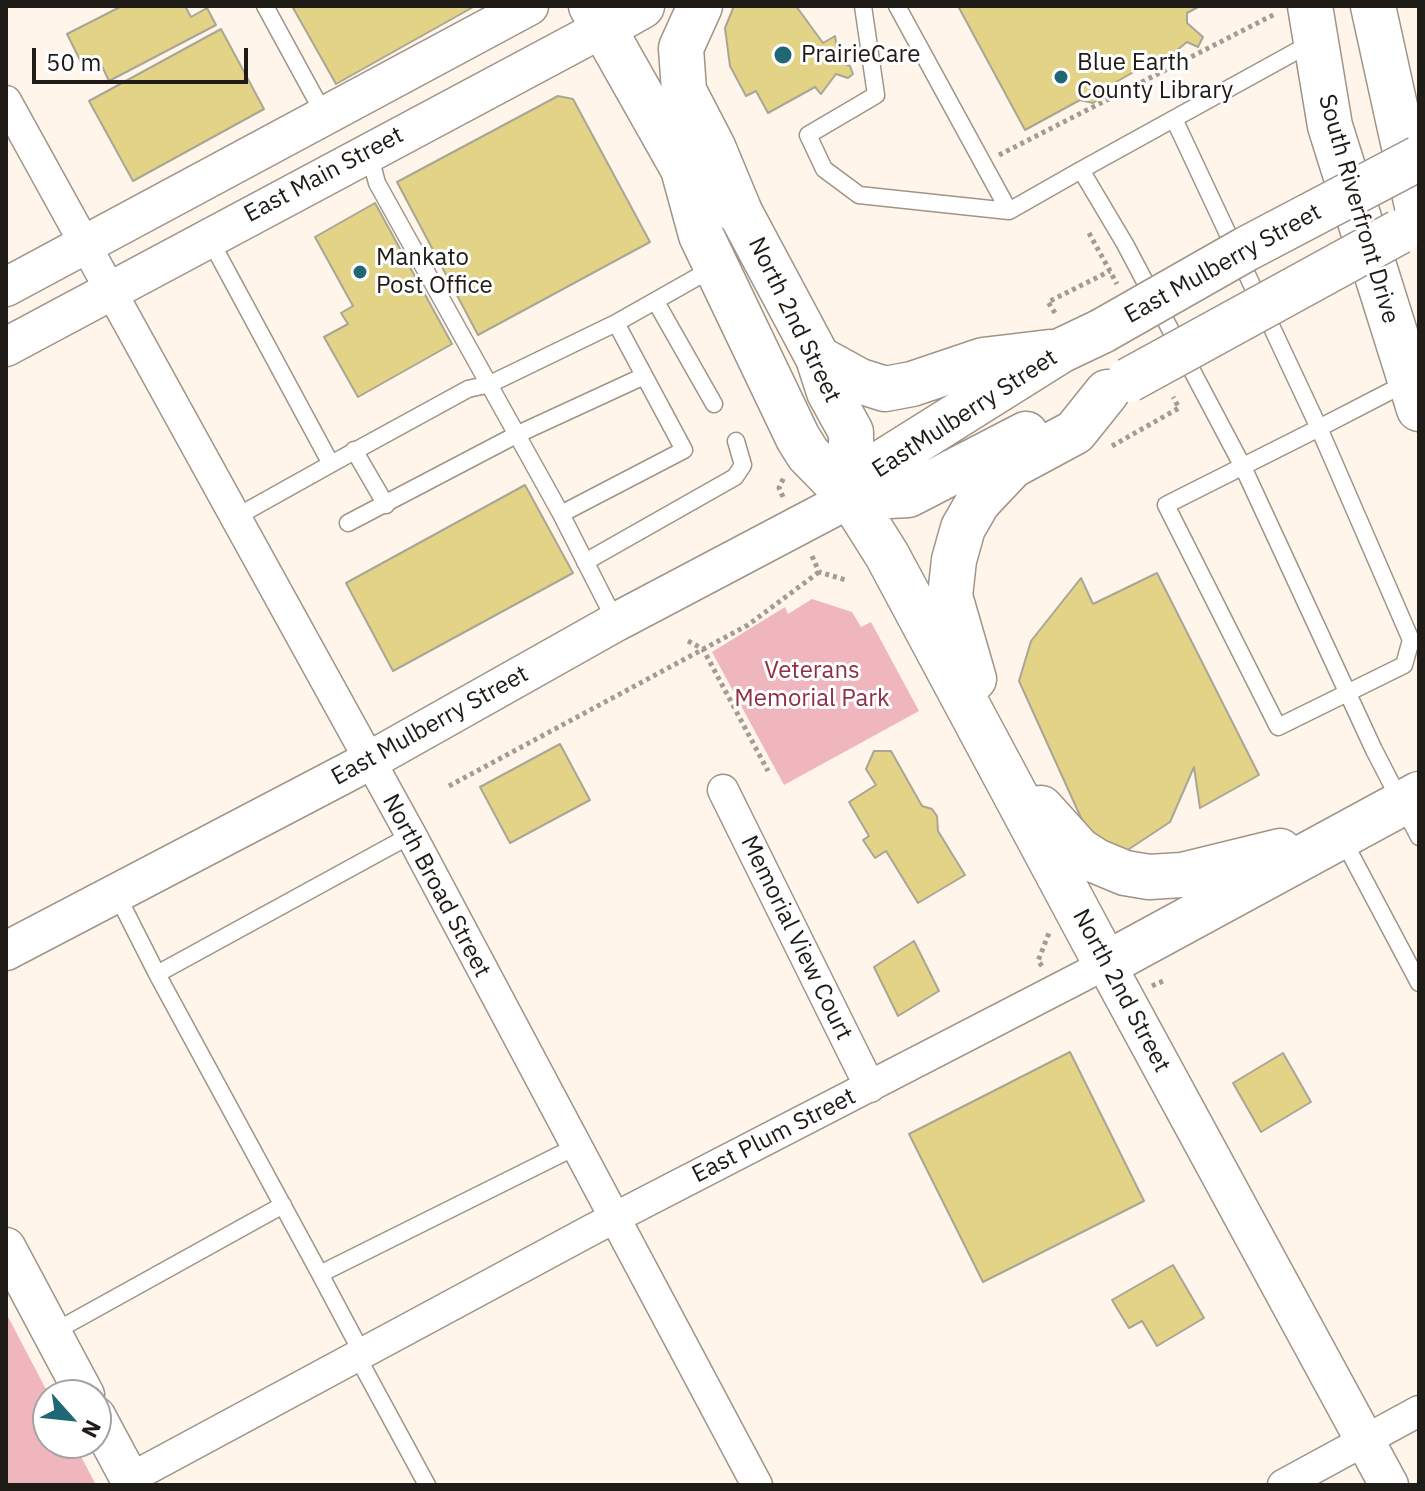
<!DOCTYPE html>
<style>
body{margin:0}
#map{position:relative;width:1425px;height:1491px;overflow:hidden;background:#fff5ea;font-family:"IBM Plex Sans",sans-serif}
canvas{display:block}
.frame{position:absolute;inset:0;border:8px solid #1f1b16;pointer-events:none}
.north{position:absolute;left:32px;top:1379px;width:80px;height:80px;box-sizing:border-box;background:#fff;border:2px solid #a5a4a2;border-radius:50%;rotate:117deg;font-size:22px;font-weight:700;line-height:32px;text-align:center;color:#1f1b16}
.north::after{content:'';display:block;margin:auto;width:28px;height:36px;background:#1f6774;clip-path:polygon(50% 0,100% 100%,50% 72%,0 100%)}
.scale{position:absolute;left:32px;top:48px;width:216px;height:36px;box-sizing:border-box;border:4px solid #1f1b16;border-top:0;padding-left:10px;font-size:24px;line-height:28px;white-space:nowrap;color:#1f1b16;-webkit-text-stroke:6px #fff;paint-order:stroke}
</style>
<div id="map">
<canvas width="1425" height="1491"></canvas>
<div class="frame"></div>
<div class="north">N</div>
<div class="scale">50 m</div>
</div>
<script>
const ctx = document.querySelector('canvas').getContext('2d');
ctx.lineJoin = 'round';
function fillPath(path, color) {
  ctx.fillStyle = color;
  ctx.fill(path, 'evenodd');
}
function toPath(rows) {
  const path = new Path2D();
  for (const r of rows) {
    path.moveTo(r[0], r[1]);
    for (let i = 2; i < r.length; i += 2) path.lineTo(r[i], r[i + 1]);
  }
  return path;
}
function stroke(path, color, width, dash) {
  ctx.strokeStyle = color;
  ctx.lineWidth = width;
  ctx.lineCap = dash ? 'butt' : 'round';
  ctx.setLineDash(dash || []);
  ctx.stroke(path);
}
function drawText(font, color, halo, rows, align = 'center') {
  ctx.font = font + ' "IBM Plex Sans",sans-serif';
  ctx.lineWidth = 6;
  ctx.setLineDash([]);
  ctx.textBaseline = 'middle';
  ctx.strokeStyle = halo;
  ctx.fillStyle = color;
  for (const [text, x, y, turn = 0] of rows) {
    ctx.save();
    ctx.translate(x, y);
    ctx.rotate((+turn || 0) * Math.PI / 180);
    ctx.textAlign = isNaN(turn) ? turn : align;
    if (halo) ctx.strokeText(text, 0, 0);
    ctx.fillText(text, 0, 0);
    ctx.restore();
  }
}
const green = toPath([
 [812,599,852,612,861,627,871,622,919,711,784,785,712,652,785,607,788,614],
 [6,1313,49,1395,48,1443,74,1443,96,1485,6,1485]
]);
const building = toPath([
 [122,6,185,6,191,17,207,8,216,25,109,81,101,64,86,72,67,34,122,6],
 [292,6,475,6,336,84,292,6],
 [734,6,796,6,823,43,835,36,839,62,850,66,853,74,848,78,836,74,821,94,815,87,768,113,756,91,746,96,730,66,725,28,734,6],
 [958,6,1200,6,1187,13,1187,23,1203,37,1198,47,1187,42,1155,68,1146,65,1109,86,1107,94,1093,103,1080,100,1025,130,958,6],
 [221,29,264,109,133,181,89,101,221,29],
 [558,96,573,99,650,242,478,335,397,182,558,96],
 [375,203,452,344,358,397,324,337,348,324,341,313,353,306,315,237,375,203],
 [525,485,573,573,393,671,346,583,525,485],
 [1157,573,1259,775,1200,808,1194,767,1170,822,1117,857,1087,831,1019,681,1031,641,1081,578,1093,604,1157,573],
 [560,744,590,800,510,843,480,787,560,744],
 [874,751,891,751,922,806,932,809,937,816,938,831,965,875,918,903,886,851,875,858,863,840,869,836,849,802,876,785,866,769,874,751],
 [914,941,939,991,898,1016,874,967,914,941],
 [1070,1052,1144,1201,983,1282,909,1134,1070,1052],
 [1283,1053,1311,1102,1261,1132,1233,1083,1283,1053],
 [1173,1265,1204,1318,1157,1346,1142,1321,1129,1328,1112,1300,1173,1265]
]);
const path = toPath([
 [999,155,1275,14],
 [1089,233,1117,284],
 [1055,313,1048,302,1110,271],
 [1112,446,1179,408,1173,397],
 [783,497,779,488,784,477],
 [812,556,819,572,846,580],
 [688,641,703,649,768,771],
 [449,786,748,625,819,572],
 [1042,966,1038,961,1049,933],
 [1152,986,1163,981]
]);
const service = toPath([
 [265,6,325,116],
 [863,6,876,95,808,135,824,169,859,195,1009,211],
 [897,6,1009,211,1081,170],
 [1313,42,1081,170,1125,244,1243,467,1374,750,1419,837],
 [1174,119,1319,428,1411,640,1404,665,1278,727,1166,505,1319,428,1408,382],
 [369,153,377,183,561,514,616,622],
 [209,238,331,464,468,389,490,384,616,323,715,267],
 [656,302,714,404],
 [354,450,386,505],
 [561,514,684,450,616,323],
 [236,517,331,464],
 [348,523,516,435,644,376],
 [585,562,735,477,743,465,736,441],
 [411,835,157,974,320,1274,575,1147],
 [1342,838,1419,983],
 [116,893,157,974],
 [320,1274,362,1353],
 [52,1333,283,1205],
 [357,1356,427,1485]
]);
const minor = toPath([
 [6,101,411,835,757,1485],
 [723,790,870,1087],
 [129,1479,593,1229,1106,964],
 [1283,1485,1419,1411]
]);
const tertiary = toPath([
 [6,287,529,6],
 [6,347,603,28],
 [6,951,369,761,616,622,851,498],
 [1106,964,1389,1485],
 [6,1247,85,1395],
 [96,1416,133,1485]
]);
const secondary = toPath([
 [591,6,683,169,701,235,798,438,808,454,851,498,887,555,1106,964,1419,794],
 [700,6,681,48,684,91,713,147,740,212],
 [1310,6,1330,126,1419,409],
 [1373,6,1419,215],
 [603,28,642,6],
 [683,169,741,214,818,358,829,392,851,432,851,498],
 [818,358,860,381,885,389,912,384,983,360,1050,352],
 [851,498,908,495,1026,434],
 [851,498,875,467,1060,351,1102,331],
 [974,679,950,596,954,560,963,528,978,502,1012,466,1075,432,1107,392],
 [1041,808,1079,850,1096,861,1125,873,1149,877,1182,875,1280,851]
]);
const secondaryBridge = toPath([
 [1102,331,1246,249,1419,158],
 [1129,380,1399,232]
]);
const markers = [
 [783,55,10,"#1f6774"],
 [1061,77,8,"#1f6774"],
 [360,272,8,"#1f6774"]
];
const poiNames = [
 ["PrairieCare",801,55],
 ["Blue Earth",1077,63],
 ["County Library",1077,91],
 ["Mankato",376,258],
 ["Post Office",376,286]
];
const streetNames = [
 ["East Main Street",324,175,-28],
 ["South Riverfront Drive",1358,209,74],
 ["East Mulberry Street",1223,264,-29],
 ["North 2nd Street",794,320,64],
 ["EastMulberry Street",965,414,-33],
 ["East Mulberry Street",430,726,-29],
 ["North Broad Street",436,886,62],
 ["Memorial View Court",796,938,64],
 ["North 2nd Street",1121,991,62],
 ["East Plum Street",774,1136,-27]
];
const parkNames = [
 ["Veterans",812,671],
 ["Memorial Park",812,699]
];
fillPath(green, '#efb7bd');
fillPath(building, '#e3d386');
stroke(building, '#a9a696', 2);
stroke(service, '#a09488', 19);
stroke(minor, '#a09488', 33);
stroke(tertiary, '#a09488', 41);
stroke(secondary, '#a09488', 47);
stroke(path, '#a49c94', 5, [4, 4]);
stroke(service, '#fff', 16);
stroke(minor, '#fff', 30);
stroke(tertiary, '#fff', 38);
stroke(secondary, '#fff', 44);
stroke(secondaryBridge, '#a09488', 47, []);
stroke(secondaryBridge, '#fff', 44);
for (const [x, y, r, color] of markers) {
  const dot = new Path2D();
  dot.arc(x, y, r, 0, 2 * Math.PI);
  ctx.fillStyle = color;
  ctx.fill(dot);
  stroke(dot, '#fff', 3);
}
drawText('24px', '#1f1b16', '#fff', poiNames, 'left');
drawText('24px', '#1f1b16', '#fff', streetNames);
drawText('24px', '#8f3044', '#fff', parkNames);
</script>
